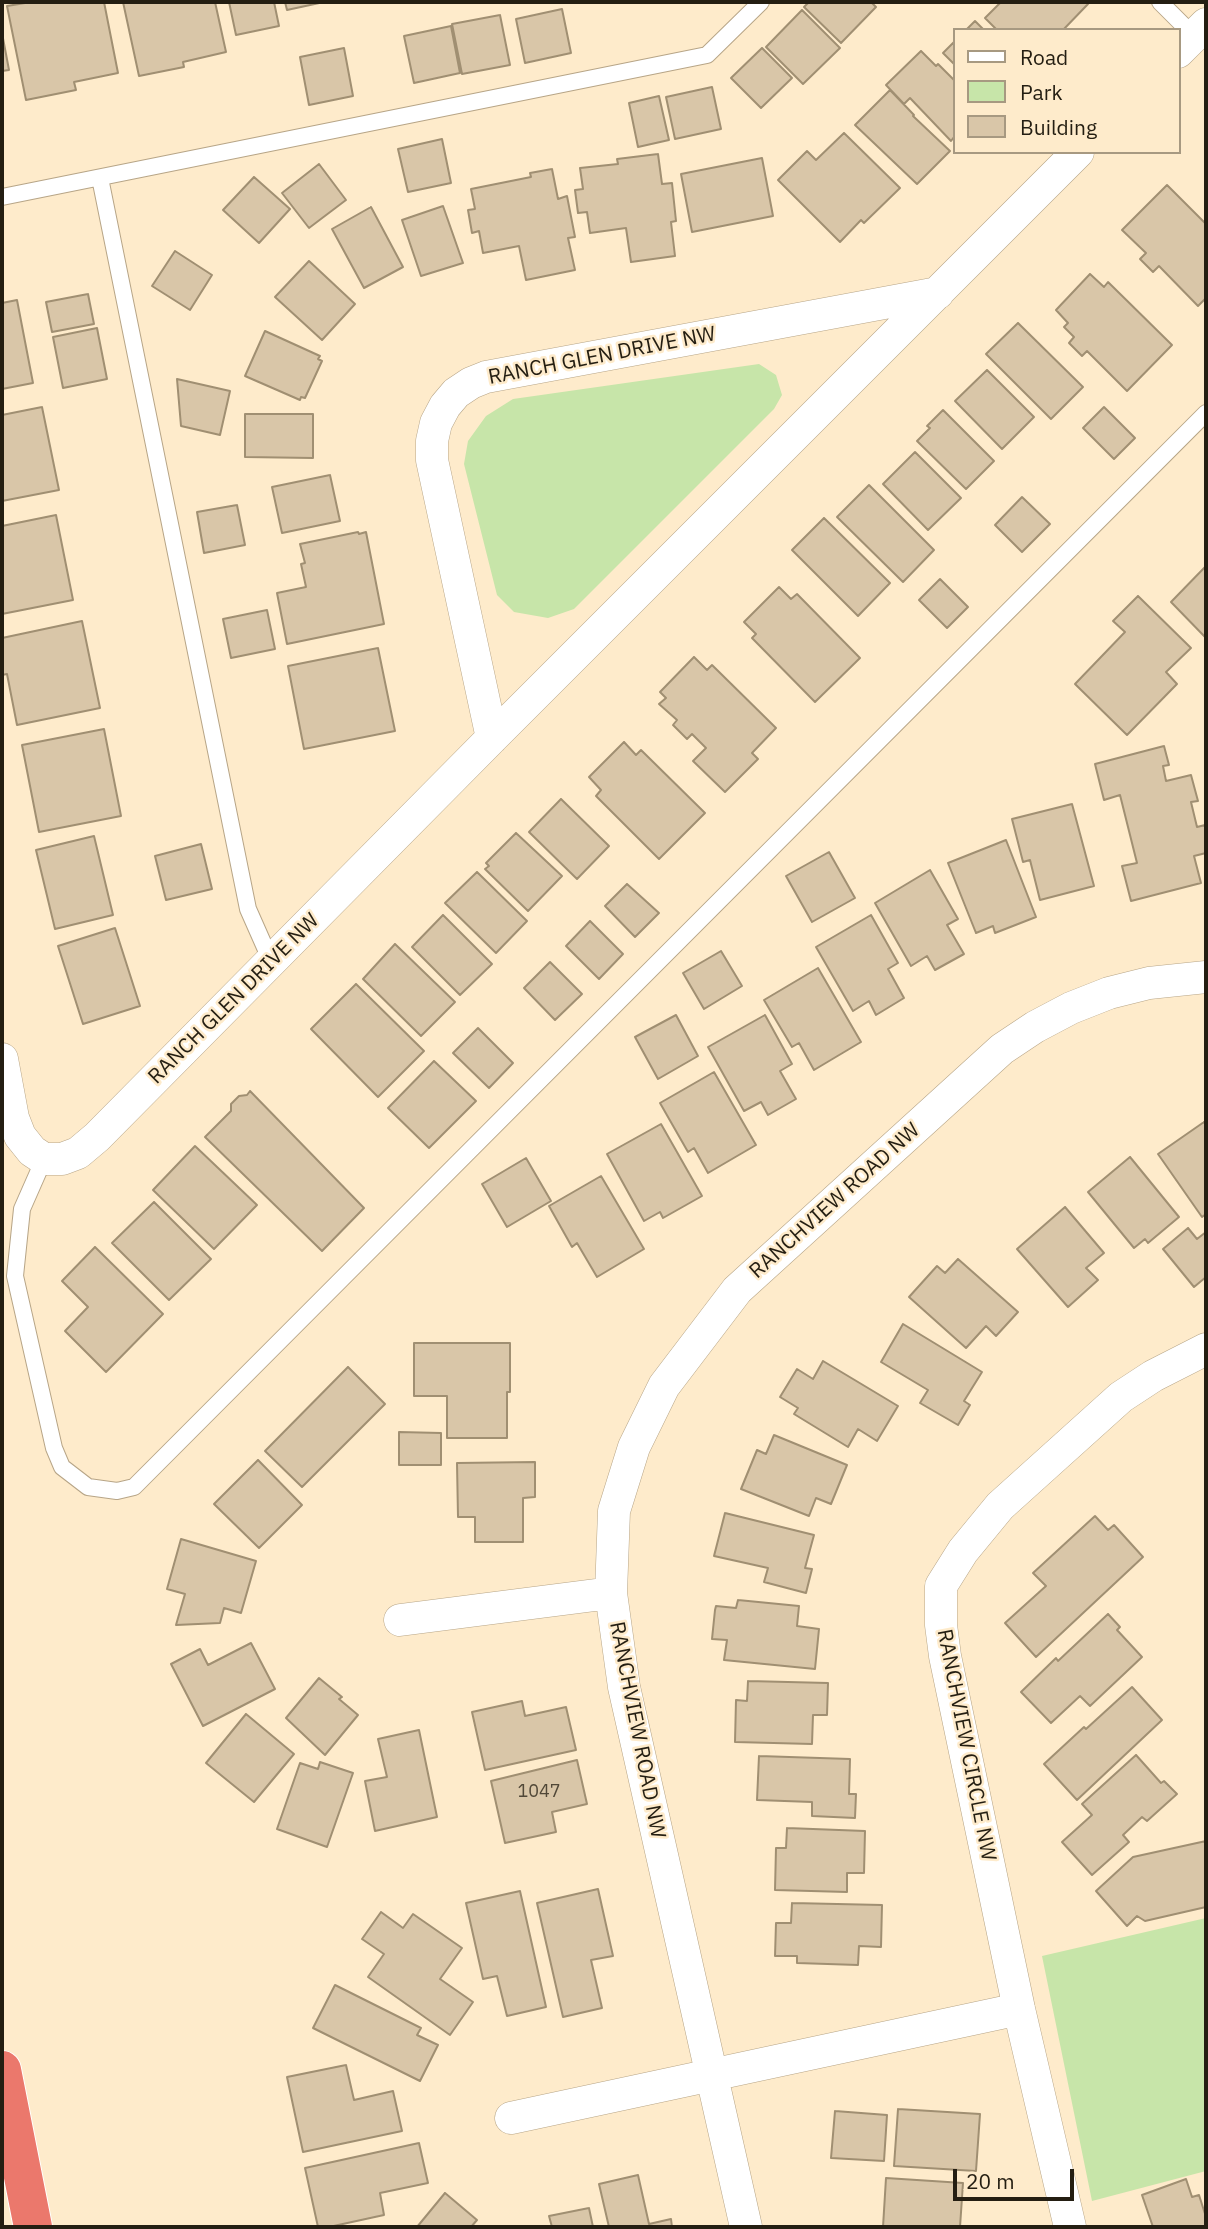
<!DOCTYPE html>
<style>
body{margin:0}
#map{position:relative;width:1208px;height:2229px;overflow:hidden;background:#feebcb;font-family:"IBM Plex Sans",sans-serif}
canvas{display:block}
.frame{position:absolute;inset:0;border:4px solid #241e12;pointer-events:none}
.legend{position:absolute;left:953px;top:28px;width:228px;height:126px;box-sizing:border-box;background:#feebcb;border:2px solid #a79981;margin:0;padding:9px 12px;list-style:none;font-size:21px;color:#241e12}
.legend li{display:flex;align-items:center;gap:14px;height:35px}
.legend b{width:35px;border:2px solid #a79981}
.scale{position:absolute;left:953px;top:2169px;width:121px;height:32px;box-sizing:border-box;border:4px solid #241e12;border-top:0;padding-left:9px;font-size:21px;line-height:24px;white-space:nowrap;color:#241e12;-webkit-text-stroke:5px #feebcb;paint-order:stroke}
</style>
<div id="map">
<canvas width="1208" height="2229"></canvas>
<div class="frame"></div>
<ul class="legend">
<li><b style="height:9px;background:#fff"></b>Road</li>
<li><b style="height:19px;background:#c7e5a9"></b>Park</li>
<li><b style="height:19px;background:#d9c6a8"></b>Building</li>
</ul>
<div class="scale">20 m</div>
</div>
<script>
const ctx = document.querySelector('canvas').getContext('2d');
ctx.lineJoin = 'round';
function fillPath(path, color) {
  ctx.fillStyle = color;
  ctx.fill(path, 'evenodd');
}
function toPath(rows) {
  const path = new Path2D();
  for (const r of rows) {
    path.moveTo(r[0], r[1]);
    for (let i = 2; i < r.length; i += 2) path.lineTo(r[i], r[i + 1]);
  }
  return path;
}
function stroke(path, color, width, dash) {
  ctx.strokeStyle = color;
  ctx.lineWidth = width;
  ctx.lineCap = dash ? 'butt' : 'round';
  ctx.setLineDash(dash || []);
  ctx.stroke(path);
}
function drawText(font, color, halo, rows, align = 'center') {
  ctx.font = font + ' "IBM Plex Sans",sans-serif';
  ctx.lineWidth = 5;
  ctx.setLineDash([]);
  ctx.textBaseline = 'middle';
  ctx.strokeStyle = halo;
  ctx.fillStyle = color;
  for (const [text, x, y, turn = 0] of rows) {
    ctx.save();
    ctx.translate(x, y);
    ctx.rotate((+turn || 0) * Math.PI / 180);
    ctx.textAlign = isNaN(turn) ? turn : align;
    if (halo) ctx.strokeText(text, 0, 0);
    ctx.fillText(text, 0, 0);
    ctx.restore();
  }
}
const green = toPath([
 [759,364,776,375,782,395,774,409,574,609,548,618,514,612,497,595,464,464,468,441,486,416,513,399],
 [1206,1918,1206,2171,1092,2201,1042,1956]
]);
const building = toPath([
 [31,2,104,2,118,73,74,82,76,90,26,100,7,6,31,2],
 [123,2,215,2,226,52,183,62,184,67,139,76,123,2],
 [229,2,274,2,279,26,236,35,229,2],
 [285,2,324,2,287,10,285,2],
 [809,2,871,2,876,7,841,43,804,7,809,2],
 [1001,2,1086,2,1088,4,1063,30,997,30,985,18,1001,2],
 [562,9,571,53,525,63,516,19,562,9],
 [802,10,840,48,803,84,766,47,802,10],
 [500,15,510,65,462,74,452,24,500,15],
 [975,21,984,30,966,30,975,21],
 [451,26,460,73,414,83,404,36,451,26],
 [2,33,9,70,2,71,2,33],
 [954,42,954,64,943,53,954,42],
 [344,48,353,96,309,105,300,57,344,48],
 [762,48,792,78,761,108,731,78,762,48],
 [921,51,936,66,938,64,954,80,954,137,951,141,910,98,904,104,886,85,921,51],
 [712,87,721,129,675,139,666,97,712,87],
 [890,90,914,115,913,116,950,151,917,184,855,125,890,90],
 [659,96,669,140,638,147,629,103,659,96],
 [844,133,900,188,864,223,861,220,840,242,778,180,807,151,816,160,844,133],
 [442,139,451,183,408,192,398,149,442,139],
 [658,154,662,184,672,183,676,221,671,222,675,256,631,262,626,228,590,233,587,212,578,213,575,190,583,189,580,168,618,164,617,159,658,154],
 [762,158,773,216,692,232,681,174,762,158],
 [319,164,346,200,309,228,282,193,319,164],
 [552,169,558,199,567,196,575,237,568,238,575,270,526,280,519,246,483,253,479,231,472,233,468,210,475,209,471,189,531,177,530,173,552,169],
 [254,177,290,209,259,243,223,210,254,177],
 [1167,185,1206,224,1206,298,1198,306,1159,266,1153,272,1140,259,1146,253,1122,230,1167,185],
 [443,206,463,263,421,276,402,220,443,206],
 [371,207,403,267,364,288,332,229,371,207],
 [175,251,212,275,190,310,152,286,175,251],
 [309,261,355,304,322,340,275,297,309,261],
 [1090,274,1104,287,1108,282,1172,345,1127,391,1087,351,1082,356,1069,343,1074,337,1064,327,1068,323,1056,310,1090,274],
 [88,294,94,324,52,332,46,302,88,294],
 [17,300,33,383,2,389,2,303,17,300],
 [1018,323,1083,387,1051,419,986,354,1018,323],
 [97,328,107,379,63,388,53,337,97,328],
 [265,331,320,356,318,359,322,361,305,398,301,397,300,400,245,376,265,331],
 [987,370,1034,417,1002,449,955,401,987,370],
 [177,379,230,391,220,435,181,426,177,379],
 [42,407,59,490,2,501,2,415,42,407],
 [1104,407,1135,438,1114,459,1083,428,1104,407],
 [943,410,994,461,966,489,917,441,930,428,927,426,943,410],
 [245,414,313,414,313,458,245,457,245,414],
 [915,452,961,498,928,530,883,484,915,452],
 [330,475,340,521,282,533,272,487,330,475],
 [869,485,934,550,903,582,837,517,869,485],
 [1022,497,1050,524,1022,552,995,525,1022,497],
 [237,505,245,545,204,553,197,512,237,505],
 [56,515,73,600,2,614,2,526,56,515],
 [824,518,890,583,858,616,792,550,824,518],
 [358,532,359,534,366,532,384,624,287,644,277,593,306,587,301,564,305,563,300,544,358,532],
 [1206,566,1206,638,1171,602,1206,566],
 [940,579,968,607,947,628,919,600,940,579],
 [779,587,791,599,797,594,860,658,815,702,752,638,756,634,744,622,779,587],
 [1138,596,1191,648,1166,672,1177,684,1127,735,1075,684,1125,632,1113,621,1138,596],
 [267,610,275,649,231,658,223,619,267,610],
 [82,621,100,708,17,725,7,674,2,675,2,638,82,621],
 [378,648,395,731,304,749,288,666,378,648],
 [694,657,707,670,712,665,776,728,752,753,758,759,725,792,693,761,706,748,692,734,687,739,673,725,677,720,659,704,666,698,660,692,694,657],
 [104,729,121,816,39,832,22,745,104,729],
 [624,742,636,755,641,750,705,813,659,859,596,796,601,790,589,777,624,742],
 [1164,746,1169,765,1163,766,1166,781,1191,775,1198,801,1191,802,1197,827,1205,825,1206,853,1194,856,1201,883,1131,901,1122,866,1137,863,1120,795,1104,800,1095,764,1164,746],
 [561,799,609,846,577,879,529,832,561,799],
 [1072,804,1094,886,1040,900,1030,860,1023,862,1012,819,1072,804],
 [516,833,562,876,528,911,485,869,489,866,486,863,516,833],
 [94,836,113,915,55,929,36,850,94,836],
 [1006,840,1036,917,995,933,993,926,976,933,948,863,1006,840],
 [201,844,212,889,166,900,155,856,201,844],
 [829,852,855,898,812,922,786,876,829,852],
 [930,870,958,919,947,925,964,954,935,970,927,956,911,966,875,903,930,870],
 [477,872,527,921,496,953,445,903,477,872],
 [627,884,659,913,635,937,605,906,627,884],
 [443,915,492,964,460,995,412,947,443,915],
 [871,915,898,963,888,969,904,998,876,1015,869,1001,853,1011,816,947,871,915],
 [590,921,623,954,599,979,566,946,590,921],
 [115,928,140,1006,83,1024,58,946,115,928],
 [395,944,455,1002,421,1036,363,979,395,944],
 [721,951,742,986,704,1009,683,973,721,951],
 [550,962,582,994,555,1020,524,988,550,962],
 [818,968,861,1042,814,1070,799,1043,792,1047,764,1000,818,968],
 [356,984,424,1051,378,1097,311,1029,356,984],
 [676,1015,698,1056,658,1079,635,1037,676,1015],
 [765,1015,792,1064,780,1071,796,1099,768,1115,761,1102,744,1111,708,1047,765,1015],
 [478,1028,513,1063,489,1088,453,1053,478,1028],
 [434,1061,476,1101,429,1148,388,1108,434,1061],
 [714,1072,756,1145,708,1173,694,1148,688,1152,660,1103,714,1072],
 [250,1091,364,1208,322,1251,205,1137,231,1111,231,1104,239,1096,247,1095,250,1091],
 [1204,1122,1206,1126,1206,1214,1202,1217,1158,1154,1204,1122],
 [661,1124,702,1196,663,1218,660,1212,644,1221,607,1154,661,1124],
 [195,1146,257,1205,214,1249,153,1190,195,1146],
 [1130,1157,1179,1217,1148,1243,1145,1239,1134,1248,1088,1192,1130,1157],
 [526,1158,551,1201,507,1227,482,1184,526,1158],
 [601,1176,644,1249,597,1277,577,1243,572,1247,549,1206,601,1176],
 [154,1202,211,1259,169,1300,112,1243,154,1202],
 [1065,1207,1104,1253,1086,1268,1098,1280,1068,1307,1017,1249,1065,1207],
 [1188,1228,1197,1239,1206,1232,1206,1277,1194,1287,1163,1249,1188,1228],
 [95,1247,163,1314,106,1372,65,1331,88,1307,62,1281,95,1247],
 [958,1259,1018,1312,996,1336,986,1326,966,1348,909,1297,937,1266,945,1273,958,1259],
 [903,1324,982,1372,964,1401,970,1405,958,1425,920,1403,928,1390,881,1362,903,1324],
 [414,1343,510,1343,510,1392,507,1392,507,1438,447,1438,447,1396,414,1396,414,1343],
 [823,1361,898,1406,877,1441,858,1429,848,1447,794,1414,798,1408,780,1397,797,1369,813,1379,823,1361],
 [348,1367,385,1404,302,1487,265,1451,348,1367],
 [399,1432,441,1433,441,1465,399,1465,399,1432],
 [774,1435,847,1465,831,1504,816,1498,809,1516,741,1489,757,1450,766,1454,774,1435],
 [258,1460,302,1505,259,1548,214,1504,258,1460],
 [535,1462,535,1497,523,1498,523,1542,475,1542,475,1517,458,1517,457,1463,535,1462],
 [725,1513,814,1535,805,1568,812,1569,806,1593,764,1582,768,1568,714,1556,725,1513],
 [1095,1516,1108,1530,1114,1525,1143,1557,1036,1657,1005,1623,1046,1586,1033,1573,1095,1516],
 [181,1539,256,1561,241,1613,224,1608,220,1623,176,1625,185,1594,167,1589,181,1539],
 [738,1600,799,1606,797,1626,819,1629,815,1669,724,1660,727,1640,712,1639,715,1610,716,1606,736,1608,738,1600],
 [1108,1614,1120,1627,1117,1630,1142,1657,1090,1706,1080,1696,1051,1723,1021,1692,1056,1658,1058,1661,1108,1614],
 [251,1643,275,1689,203,1726,171,1664,200,1649,208,1665,251,1643],
 [319,1678,342,1697,339,1699,358,1715,325,1755,286,1718,319,1678],
 [748,1681,828,1683,827,1715,813,1715,812,1744,735,1742,736,1700,747,1701,748,1681],
 [1132,1687,1162,1720,1077,1800,1044,1764,1084,1727,1086,1729,1132,1687],
 [522,1701,525,1716,566,1707,576,1750,485,1770,472,1712,522,1701],
 [246,1714,294,1754,254,1802,206,1763,246,1714],
 [419,1730,437,1817,375,1831,365,1781,387,1777,378,1739,419,1730],
 [1136,1755,1161,1783,1164,1781,1177,1794,1147,1821,1142,1817,1123,1835,1129,1842,1092,1875,1062,1842,1092,1815,1082,1804,1136,1755],
 [759,1756,850,1759,849,1794,856,1794,855,1818,812,1816,812,1802,757,1800,759,1756],
 [577,1760,587,1804,552,1812,556,1832,505,1843,491,1781,577,1760],
 [320,1762,353,1773,327,1847,277,1829,300,1763,318,1769,320,1762],
 [787,1828,865,1831,864,1873,847,1873,847,1892,775,1890,776,1848,786,1848,787,1828],
 [1206,1841,1206,1907,1145,1921,1137,1916,1127,1926,1096,1891,1133,1857,1206,1841],
 [598,1889,613,1956,591,1960,602,2008,563,2017,537,1903,598,1889],
 [520,1891,546,2007,507,2016,497,1976,483,1979,466,1903,520,1891],
 [792,1903,882,1905,881,1947,859,1946,858,1965,797,1963,797,1956,775,1956,776,1923,791,1923,792,1903],
 [381,1912,403,1928,413,1914,462,1948,440,1979,473,2002,450,2035,368,1977,384,1954,362,1939,381,1912],
 [335,1985,421,2028,417,2035,438,2045,420,2081,313,2028,335,1985],
 [346,2065,354,2100,393,2091,402,2131,303,2152,287,2077,346,2065],
 [898,2109,980,2114,976,2171,894,2166,898,2109],
 [835,2111,887,2115,884,2161,831,2158,835,2111],
 [419,2143,428,2183,380,2193,384,2215,329,2227,318,2227,305,2168,419,2143],
 [638,2175,649,2224,671,2219,672,2227,609,2227,599,2184,638,2175],
 [886,2178,963,2183,960,2227,883,2227,886,2178],
 [1186,2179,1192,2197,1199,2195,1206,2217,1206,2227,1153,2227,1142,2195,1186,2179],
 [445,2193,477,2220,471,2227,417,2227,445,2193],
 [589,2208,593,2227,552,2227,549,2216,589,2208]
]);
const lane = toPath([
 [1160,2,1194,36],
 [100,178,248,909,271,961],
 [2,197,707,55,761,2],
 [44,1159,22,1209,15,1276,54,1448,62,1467,88,1487,117,1491,134,1487,1206,413]
]);
const street = toPath([
 [1178,52,1206,24],
 [492,738,432,460,432,441,436,423,445,406,456,393,471,383,486,377,938,293],
 [2,1059,13,1118,20,1136,32,1151,44,1159,62,1159,78,1153,97,1137,492,738,1078,152],
 [400,1620,611,1593],
 [511,2118,1019,2009],
 [746,2227,624,1687,611,1593,614,1511,634,1447,664,1386,737,1290,1002,1049,1035,1027,1071,1008,1109,993,1149,983,1206,977],
 [1070,2227,1019,2009,945,1656,941,1625,941,1586,963,1551,1000,1506,1121,1397,1153,1376,1206,1349]
]);
const highway = toPath([
 [2,2070,33,2227]
]);
const numberNames = [
 ["1047",539,1792]
];
const streetNames = [
 ["RANCH GLEN DRIVE NW",602,356,-11],
 ["RANCH GLEN DRIVE NW",234,999,-45],
 ["RANCHVIEW ROAD NW",835,1201,-42],
 ["RANCHVIEW ROAD NW",637,1730,79],
 ["RANCHVIEW CIRCLE NW",966,1745,79]
];
fillPath(green, '#c7e5a9');
fillPath(building, '#d9c6a8');
stroke(building, '#a08f72', 2);
stroke(lane, '#b7a587', 18);
stroke(street, '#b7a587', 33);
stroke(highway, '#fff', 40);
stroke(lane, '#fff', 16);
stroke(street, '#fff', 32);
stroke(highway, '#eb786c', 38);
drawText('18px', '#514838', null, numberNames);
drawText('21px', '#241e12', '#feebcb', streetNames);
</script>
